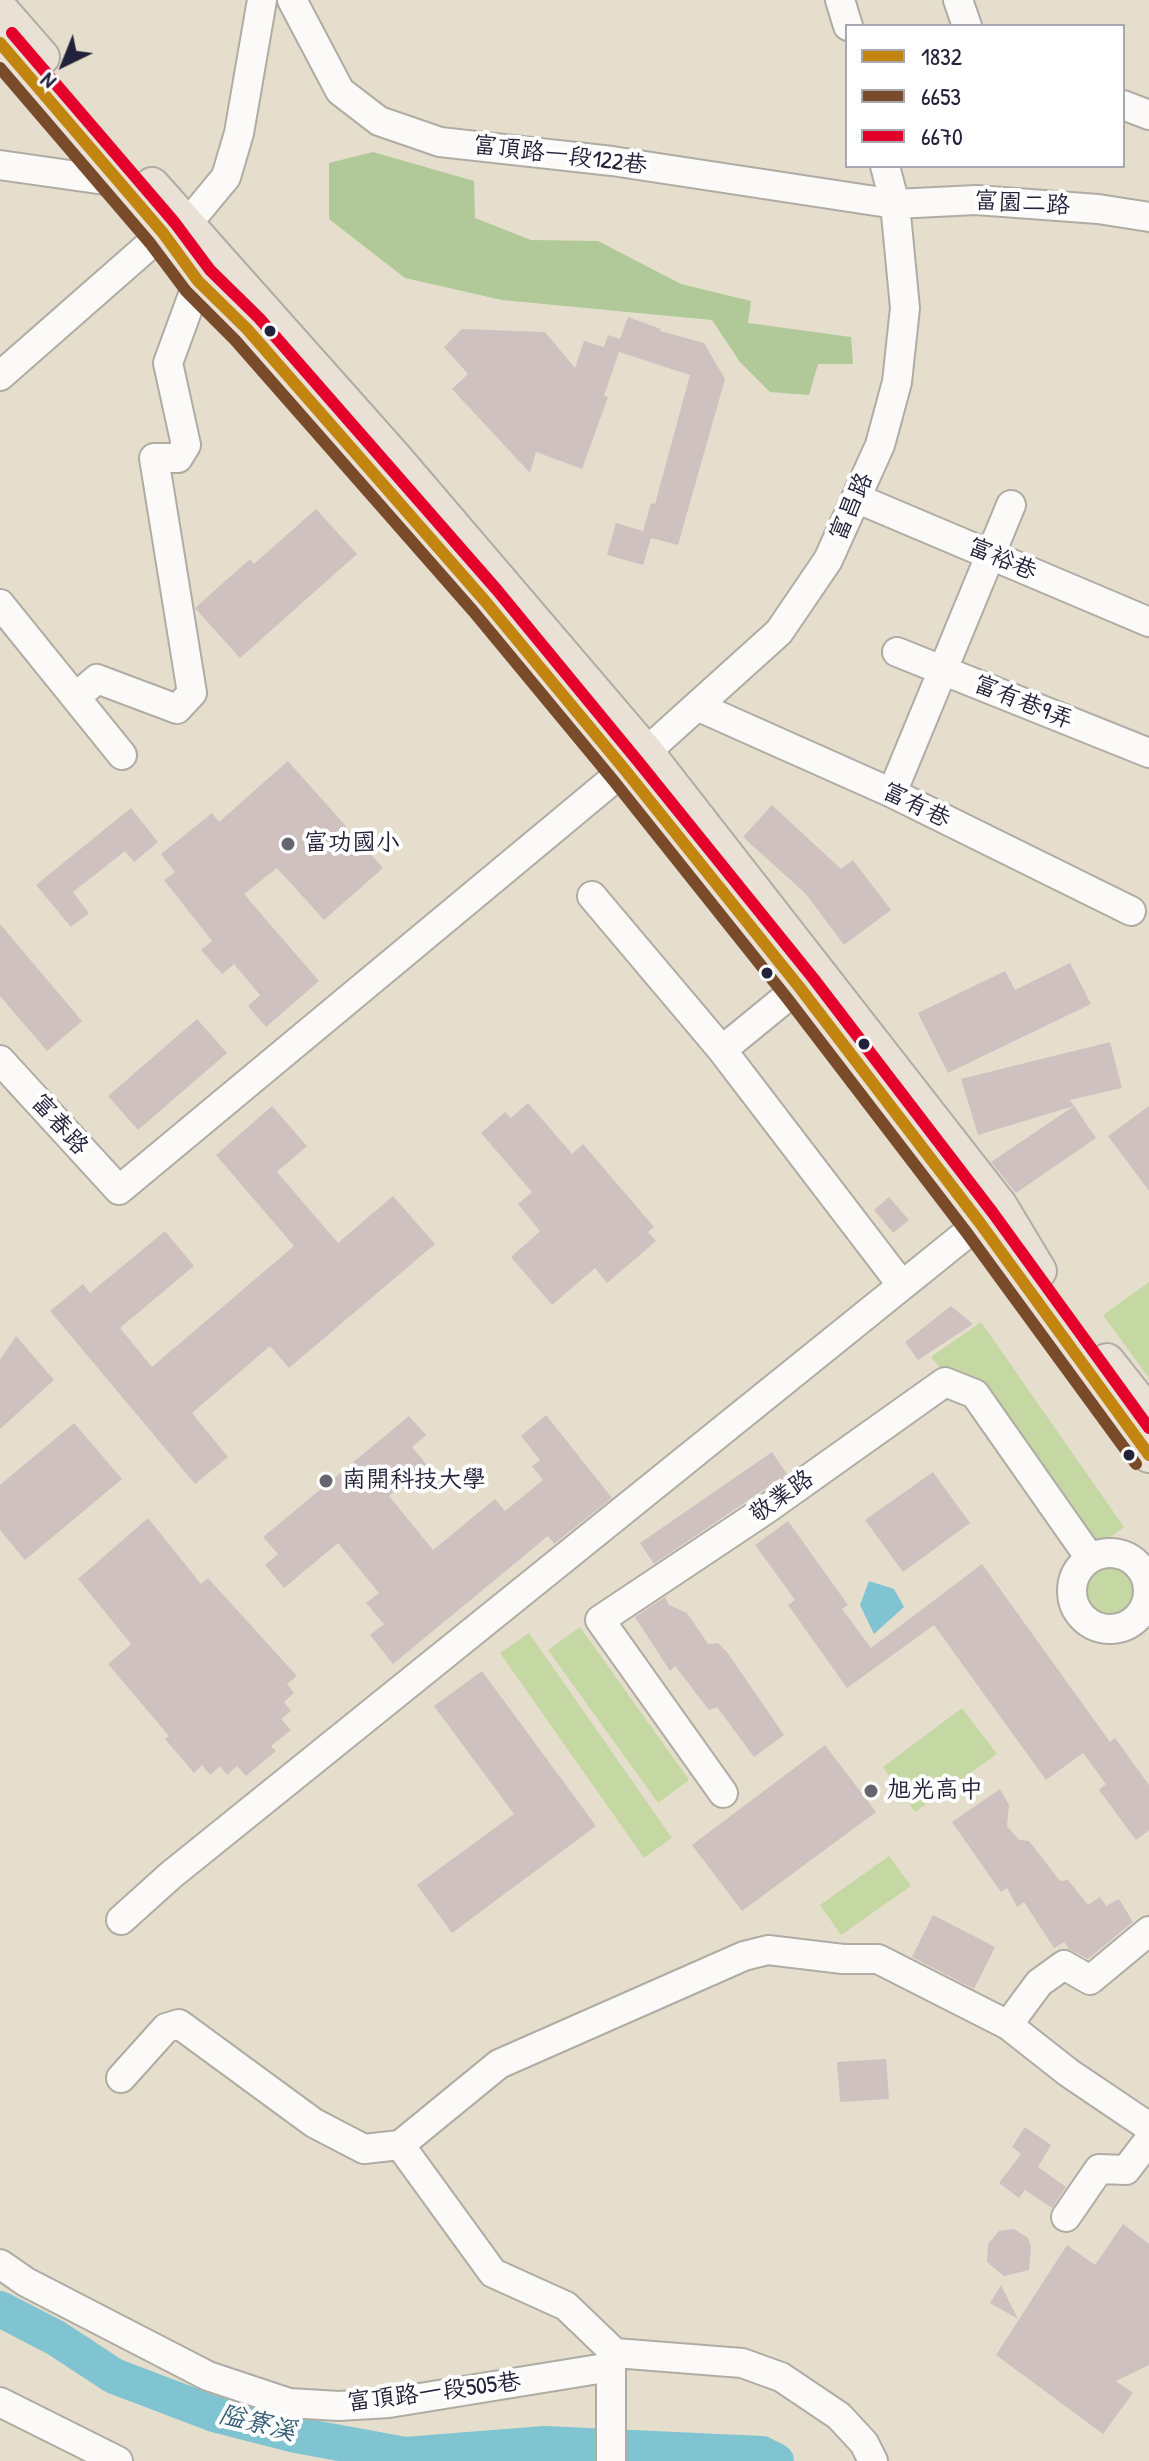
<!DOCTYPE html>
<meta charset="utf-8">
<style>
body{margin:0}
#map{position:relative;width:1149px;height:2461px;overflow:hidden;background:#e5decd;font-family:"Patrick Hand",sans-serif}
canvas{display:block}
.legend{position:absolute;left:845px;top:24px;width:280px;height:144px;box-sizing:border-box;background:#fff;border:2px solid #a7a7b1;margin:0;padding:10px 14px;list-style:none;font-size:24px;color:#22223b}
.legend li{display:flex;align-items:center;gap:16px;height:40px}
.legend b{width:40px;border:2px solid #a7a7b1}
.north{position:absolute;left:24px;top:24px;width:80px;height:80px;-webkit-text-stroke:6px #fff;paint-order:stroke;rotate:223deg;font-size:22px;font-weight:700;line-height:32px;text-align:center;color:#22223b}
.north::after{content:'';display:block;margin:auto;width:28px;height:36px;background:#22223b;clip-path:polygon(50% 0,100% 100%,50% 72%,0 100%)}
</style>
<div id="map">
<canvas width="1149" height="2461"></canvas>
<ul class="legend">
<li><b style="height:10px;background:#c2850f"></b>1832</li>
<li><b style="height:10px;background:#7a4b2a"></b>6653</li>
<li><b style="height:10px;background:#e4002b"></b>6670</li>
</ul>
<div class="north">N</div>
</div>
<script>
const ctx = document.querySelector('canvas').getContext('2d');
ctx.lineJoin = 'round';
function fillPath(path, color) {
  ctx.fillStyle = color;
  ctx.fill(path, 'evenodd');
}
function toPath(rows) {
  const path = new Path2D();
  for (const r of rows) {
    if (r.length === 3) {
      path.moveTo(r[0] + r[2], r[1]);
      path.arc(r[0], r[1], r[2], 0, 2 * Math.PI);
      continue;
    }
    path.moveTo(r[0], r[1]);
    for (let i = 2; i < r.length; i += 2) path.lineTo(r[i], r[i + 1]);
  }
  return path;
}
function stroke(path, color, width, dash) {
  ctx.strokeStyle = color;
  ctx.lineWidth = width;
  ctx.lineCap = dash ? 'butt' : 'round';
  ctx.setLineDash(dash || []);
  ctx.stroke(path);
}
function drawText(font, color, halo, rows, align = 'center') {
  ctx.font = font + ' "Patrick Hand","LXGW WenKai TC",sans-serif';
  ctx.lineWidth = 8;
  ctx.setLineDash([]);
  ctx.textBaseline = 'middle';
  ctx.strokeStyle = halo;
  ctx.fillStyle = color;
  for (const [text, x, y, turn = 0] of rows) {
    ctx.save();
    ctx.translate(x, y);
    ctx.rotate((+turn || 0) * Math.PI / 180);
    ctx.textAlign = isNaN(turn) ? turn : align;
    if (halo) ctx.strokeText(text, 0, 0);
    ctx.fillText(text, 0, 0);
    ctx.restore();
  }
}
const green = toPath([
 [1149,1282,1149,1378,1103,1315],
 [981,1322,1124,1527,1092,1550,931,1357],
 [1108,1591,26],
 [580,1627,689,1780,658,1803,548,1650],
 [529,1633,672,1838,644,1858,500,1653],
 [962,1708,997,1754,915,1812,883,1767],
 [889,1856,911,1886,841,1935,820,1905]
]);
const forest = toPath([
 [373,152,474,181,475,218,531,240,598,241,681,284,751,301,748,323,851,337,853,364,818,364,809,395,770,392,740,362,712,320,502,300,405,278,329,219,329,163]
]);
const water = toPath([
 [869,1581,894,1589,904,1607,874,1634,860,1605]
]);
const river = toPath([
 [0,2309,56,2338,114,2376,214,2414,296,2435,405,2455,545,2444,762,2454,776,2461]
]);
const building = toPath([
 [628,317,661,329,660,331,704,343,725,379,678,545,651,538,643,565,607,555,616,523,643,531,651,503,655,504,690,375,619,352,604,396,608,397,582,469,536,452,530,473,452,389,468,374,444,347,462,329,545,332,575,368,584,341,604,347,608,335,620,339],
 [316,509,357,554,240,658,195,608,250,559,254,564],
 [288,761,383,868,324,920,277,868,244,894,319,981,266,1027,248,1006,260,995,234,964,222,974,201,950,212,941,164,880,175,872,161,854,212,813,219,822],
 [772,805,841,869,853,860,891,910,844,945,806,894,743,837],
 [131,808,158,842,134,862,125,851,73,892,89,913,71,927,36,885],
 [0,924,82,1021,47,1051,0,996],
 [1070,963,1091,1004,948,1073,918,1013,1005,971,1015,990],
 [197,1019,227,1053,138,1130,108,1096],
 [1110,1042,1122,1088,1070,1100,1096,1138,1016,1193,991,1162,1074,1106,978,1135,961,1079],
 [528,1103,572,1154,583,1144,654,1227,648,1232,656,1241,607,1283,595,1268,552,1305,511,1257,540,1231,518,1204,532,1192,481,1133,505,1112,511,1118],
 [272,1106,307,1146,277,1172,338,1243,393,1196,435,1244,289,1368,270,1346,192,1413,228,1457,195,1484,50,1311,83,1284,90,1293,165,1231,194,1266,120,1328,152,1367,294,1246,216,1155],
 [1149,1106,1149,1191,1108,1136],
 [889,1197,909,1220,893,1233,874,1210],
 [951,1306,973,1324,918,1360,905,1342],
 [16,1336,54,1380,0,1429,0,1360],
 [546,1415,612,1498,554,1544,548,1536,393,1664,370,1635,384,1624,366,1603,379,1593,338,1543,284,1588,265,1565,278,1554,263,1537,409,1416,426,1435,412,1447,427,1465,389,1496,433,1550,495,1499,505,1511,543,1480,532,1466,540,1460,521,1436],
 [74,1423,122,1479,25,1560,0,1530,0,1485],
 [772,1452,787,1474,654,1564,640,1543],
 [933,1472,970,1523,903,1572,865,1520],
 [148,1518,201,1584,208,1578,297,1676,287,1684,294,1693,284,1702,291,1711,281,1719,291,1730,271,1746,276,1751,246,1776,237,1766,227,1775,220,1766,210,1775,202,1765,194,1773,165,1739,169,1736,108,1664,131,1644,78,1579],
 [788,1521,848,1605,842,1609,871,1648,982,1564,1110,1742,1115,1738,1149,1785,1149,1830,1136,1840,1099,1790,1106,1784,1083,1753,1046,1780,934,1625,847,1688,788,1605,795,1600,755,1545],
 [665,1597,669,1605,687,1613,708,1644,718,1643,727,1652,784,1735,754,1757,717,1707,709,1710,675,1666,670,1671,635,1617],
 [482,1671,596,1826,452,1933,417,1885,514,1814,434,1706],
 [825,1745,876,1812,742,1911,692,1845],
 [1000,1789,1009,1805,1007,1826,1019,1840,1029,1841,1060,1881,1068,1880,1088,1905,1100,1897,1106,1906,1119,1899,1133,1922,1088,1959,1069,1949,1064,1942,1054,1948,1024,1902,1017,1907,1007,1888,1001,1892,952,1822],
 [933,1915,995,1947,974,1989,912,1957],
 [886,2059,889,2099,840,2102,837,2062],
 [1025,2127,1051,2145,1038,2167,1066,2187,1052,2208,1025,2190,1019,2198,999,2183,1021,2154,1012,2147],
 [1123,2224,1149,2244,1149,2365,1116,2381,1133,2393,1103,2434,996,2355,1067,2245,1095,2265],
 [1014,2229,1028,2238,1031,2247,1029,2270,1004,2276,987,2262,988,2244,999,2231],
 [1001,2285,1018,2319,990,2303]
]);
const minor = toPath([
 [292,0,340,91,379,121,440,142,612,161,895,204,976,200,1098,209,1149,217],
 [840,0,848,26],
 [958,0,967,26],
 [1123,105,1149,115],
 [0,165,119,182],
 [0,376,163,233,187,224,226,177,239,133,262,0],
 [856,498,1149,622],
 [0,604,122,755],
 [897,652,1149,753],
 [76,697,97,679,177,709,192,693,154,458,178,458,186,445,168,363,198,281],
 [699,707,892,793,1131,911],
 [892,793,1011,505],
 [592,896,722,1050,901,1284],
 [722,1050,815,974],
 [0,1060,119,1190,646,752,779,632,828,560,880,445,897,382,905,308,895,204,885,166],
 [1110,1591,38],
 [723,1793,600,1620,765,1510,945,1382,975,1394,1090,1558],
 [121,1920,171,1875,997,1209],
 [1008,2025,1039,1983,1064,1965,1090,1980,1149,1931],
 [121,2078,166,2028,179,2024,314,2123,364,2149,400,2145,499,2064,744,1956,768,1950,843,1959,878,1959,1008,2025,1069,2073,1149,2127],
 [400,2145,493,2273,566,2306,615,2353,611,2367,611,2461],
 [1066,2217,1099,2169,1126,2170,1149,2140],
 [0,2264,26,2282,208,2376,289,2403,339,2406,389,2403,611,2367],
 [615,2353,742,2363,781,2377,839,2416,864,2443,873,2461],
 [0,2402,118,2461]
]);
const major = toPath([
 [0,9,42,57],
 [0,43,163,233,198,281,247,329,485,601,625,770,800,988,980,1223,1149,1455],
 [152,185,394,457,646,752,1000,1206,1039,1271],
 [1107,1361,1149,1414]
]);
const bus1 = toPath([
 [0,43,163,233,198,281,247,329,485,601,625,770,800,988,980,1223,1149,1455]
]);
const bus2 = toPath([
 [0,68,150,243,186,291,235,340,473,611,613,780,787,998,967,1233,1136,1464]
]);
const bus3 = toPath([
 [12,33,175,223,210,270,259,318,497,590,637,760,813,978,993,1213,1149,1428]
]);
const markers = [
 [270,331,7,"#22223b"],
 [288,844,8,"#66646e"],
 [767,973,7,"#22223b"],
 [864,1044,7,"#22223b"],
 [1129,1455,7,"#22223b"],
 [326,1481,8,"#66646e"],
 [871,1791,8,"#66646e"]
];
const streetNames = [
 ["富頂路一段122巷",560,156,7],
 ["富園二路",1022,204,3],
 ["富昌路",852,507,-66],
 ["富裕巷",1002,560,23],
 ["富有巷9弄",1023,703,22],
 ["富有巷",916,806,26],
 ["富春路",59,1125,48],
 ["敬業路",782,1497,-35],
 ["富頂路一段505巷",434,2393,-7]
];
const poiNames = [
 ["富功國小",304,844],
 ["南開科技大學",342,1481],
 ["旭光高中",887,1791]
];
const waterNames = [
 ["隘寮溪",257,2424,14]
];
fillPath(green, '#c5d8a3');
fillPath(forest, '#b1c899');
fillPath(water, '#80c4d1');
stroke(river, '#80c4d1', 36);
fillPath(building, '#d0c1c1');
stroke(minor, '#b0aca4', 32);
stroke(major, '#b0aca4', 38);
stroke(minor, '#fbfaf8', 28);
stroke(major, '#e9e1d5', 34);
stroke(bus1, '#c2850f', 12);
stroke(bus2, '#7a4b2a', 12);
stroke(bus3, '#e4002b', 12);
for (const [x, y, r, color] of markers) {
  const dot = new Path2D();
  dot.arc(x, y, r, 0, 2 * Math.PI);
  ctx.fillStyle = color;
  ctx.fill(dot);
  stroke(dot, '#fff', 3);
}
drawText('24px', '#22223b', '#fff', streetNames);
drawText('24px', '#22223b', '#fff', poiNames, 'left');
drawText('italic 26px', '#365e78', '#fff', waterNames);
</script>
